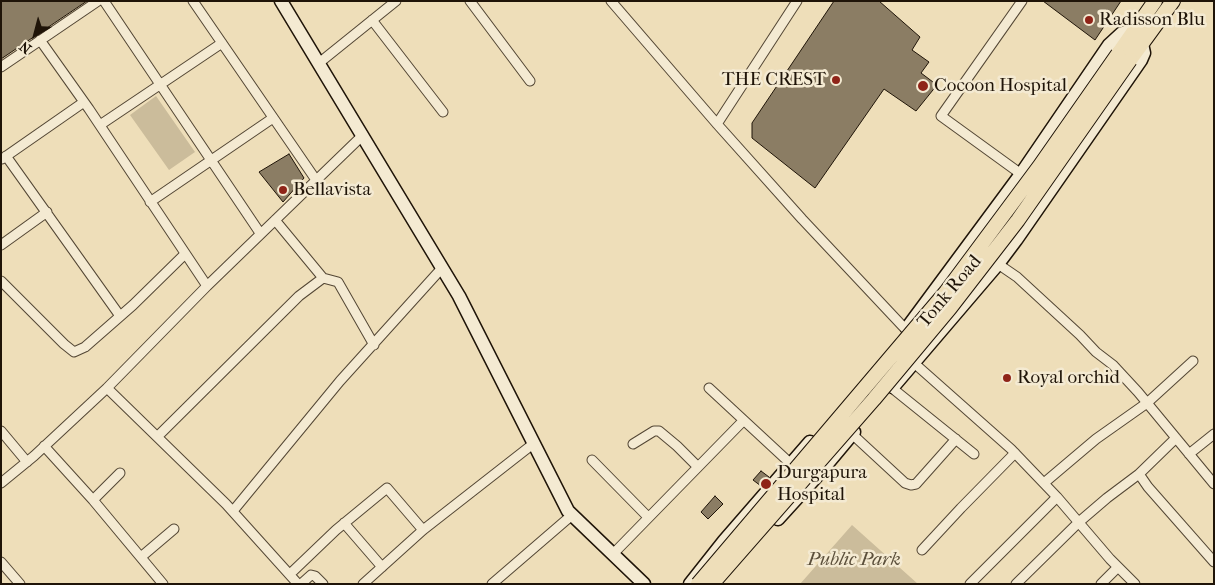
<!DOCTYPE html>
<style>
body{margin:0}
#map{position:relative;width:1215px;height:585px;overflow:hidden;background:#eedeb9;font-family:"IM FELL French Canon",serif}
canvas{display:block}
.frame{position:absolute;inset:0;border:2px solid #1f1408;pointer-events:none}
.north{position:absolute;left:10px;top:10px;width:50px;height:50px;-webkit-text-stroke:4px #f4ead2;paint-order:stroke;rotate:217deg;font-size:14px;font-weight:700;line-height:20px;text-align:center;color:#1f1408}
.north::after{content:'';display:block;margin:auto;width:18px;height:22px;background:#1f1408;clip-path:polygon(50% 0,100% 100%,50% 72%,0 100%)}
</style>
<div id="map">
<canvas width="1215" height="585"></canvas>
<div class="frame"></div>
<div class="north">N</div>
</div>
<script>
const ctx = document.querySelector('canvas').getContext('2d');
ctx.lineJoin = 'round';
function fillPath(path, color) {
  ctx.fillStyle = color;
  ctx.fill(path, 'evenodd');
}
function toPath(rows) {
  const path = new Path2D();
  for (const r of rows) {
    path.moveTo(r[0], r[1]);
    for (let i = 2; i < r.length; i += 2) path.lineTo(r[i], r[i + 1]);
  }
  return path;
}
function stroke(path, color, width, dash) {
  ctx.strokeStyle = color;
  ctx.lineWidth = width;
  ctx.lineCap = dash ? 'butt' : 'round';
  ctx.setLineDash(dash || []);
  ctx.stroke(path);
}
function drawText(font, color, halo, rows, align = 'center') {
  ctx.font = font + ' "IM FELL French Canon",serif';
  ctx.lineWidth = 5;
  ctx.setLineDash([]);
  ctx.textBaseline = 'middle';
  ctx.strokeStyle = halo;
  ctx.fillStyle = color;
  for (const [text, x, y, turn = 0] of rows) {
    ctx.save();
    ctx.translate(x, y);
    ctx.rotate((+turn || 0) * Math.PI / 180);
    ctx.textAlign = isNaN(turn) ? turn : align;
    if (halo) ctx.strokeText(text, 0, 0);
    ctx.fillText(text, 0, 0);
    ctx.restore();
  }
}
const green = toPath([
 [156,96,195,152,169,170,130,115],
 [852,525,918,584,800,584]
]);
const building = toPath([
 [1,1,87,1,1,59,1,1],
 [834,1,879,1,920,37,912,50,929,62,921,73,937,85,916,111,884,89,815,188,752,138,752,123,834,1],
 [1043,1,1121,1,1095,40,1043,1],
 [289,154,304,178,283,202,259,172,289,154],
 [761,471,769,477,761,486,753,480,761,471],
 [715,496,723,504,708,519,701,512,715,496]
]);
const street = toPath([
 [104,1,260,233],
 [193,1,316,180],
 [470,1,530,81],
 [611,1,717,124,802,219,910,334],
 [372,20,443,112],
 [40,40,89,109,207,286],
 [319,63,396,1],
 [1,67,98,1],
 [717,124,797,1],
 [100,125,222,43],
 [6,156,120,316],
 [2,159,84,102],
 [1021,174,941,116,1022,1],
 [150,202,273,118],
 [275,220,323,278],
 [1,245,47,212],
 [998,264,1017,277,1080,335,1096,352,1113,365,1138,392,1214,484],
 [1,281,64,344,74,352,85,347,133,305,185,254],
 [914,363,1011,449,1057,497,1110,559,1135,584],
 [107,388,226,504,298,584],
 [709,388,791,464],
 [892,388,974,454],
 [1,431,27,462],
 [852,434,905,483,911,485,916,484,956,439],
 [158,436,299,296,323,278,338,282,374,345],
 [633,444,654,431,659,431,677,446,698,467],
 [44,446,93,500,163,584],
 [1189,454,1214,434],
 [592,460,648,517],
 [1139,474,1176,438],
 [1,483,34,456,107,388,207,286,363,135],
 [1044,483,1096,439,1147,403,1193,361],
 [93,500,120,473],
 [233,511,340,381,442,268],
 [344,523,382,567],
 [922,550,961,508,1015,453],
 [613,554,743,421],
 [141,557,174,529],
 [1,562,20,584],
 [290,574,336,530,387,488,423,530],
 [301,584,311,575,315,576,323,584],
 [363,584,423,530,533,444],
 [492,584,572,515],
 [970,584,1057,497],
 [1016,584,1079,522,1107,498,1139,474,1148,487,1214,562],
 [1101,584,1118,567]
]);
const secondary = toPath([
 [281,1,459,296,568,511,644,584],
 [907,328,1021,174,1109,45,1122,33,1133,33],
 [893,387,998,264,1016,240,1141,60,1144,53,1142,44],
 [778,519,818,475,854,432],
 [690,584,724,541,810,442]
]);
const primary = toPath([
 [1118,54,1155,1],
 [1130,60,1173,1]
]);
const primaryBridge = toPath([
 [698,584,946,292,1039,167,1118,54],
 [712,584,874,399,950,308,1018,220,1130,60]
]);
const markers = [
 [1089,20,5,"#8f2418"],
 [836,80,5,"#8f2418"],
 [923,86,6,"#8f2418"],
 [283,190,5,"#8f2418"],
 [1007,378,5,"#8f2418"],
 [766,484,6,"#8f2418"]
];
const poiNames = [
 ["Radisson Blu",1099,20],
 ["THE CREST",826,80,"right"],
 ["Cocoon Hospital",934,86],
 ["Bellavista",293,190],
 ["Royal orchid",1017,378],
 ["Durgapura",777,473],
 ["Hospital",777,495]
];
const streetNames = [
 ["Tonk Road",950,292,-50]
];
const parkNames = [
 ["Public Park",854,560]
];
fillPath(green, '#cbbc9b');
fillPath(building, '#8b7d64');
stroke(building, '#1f1408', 1);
stroke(street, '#534634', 11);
stroke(secondary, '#1f1408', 15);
stroke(primary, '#1f1408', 16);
stroke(street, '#f4ead2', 9);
stroke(secondary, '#f4ead2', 12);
stroke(primary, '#eedeb9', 14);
stroke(primaryBridge, '#1f1408', 16, []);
stroke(primaryBridge, '#eedeb9', 14);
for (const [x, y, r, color] of markers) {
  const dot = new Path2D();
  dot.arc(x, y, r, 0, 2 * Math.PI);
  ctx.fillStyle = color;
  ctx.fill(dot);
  stroke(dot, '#f4ead2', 2);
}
drawText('19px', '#1f1408', '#f4ead2', poiNames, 'left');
drawText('19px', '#1f1408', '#f4ead2', streetNames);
drawText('italic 19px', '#5b4f3b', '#f4ead2', parkNames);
</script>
